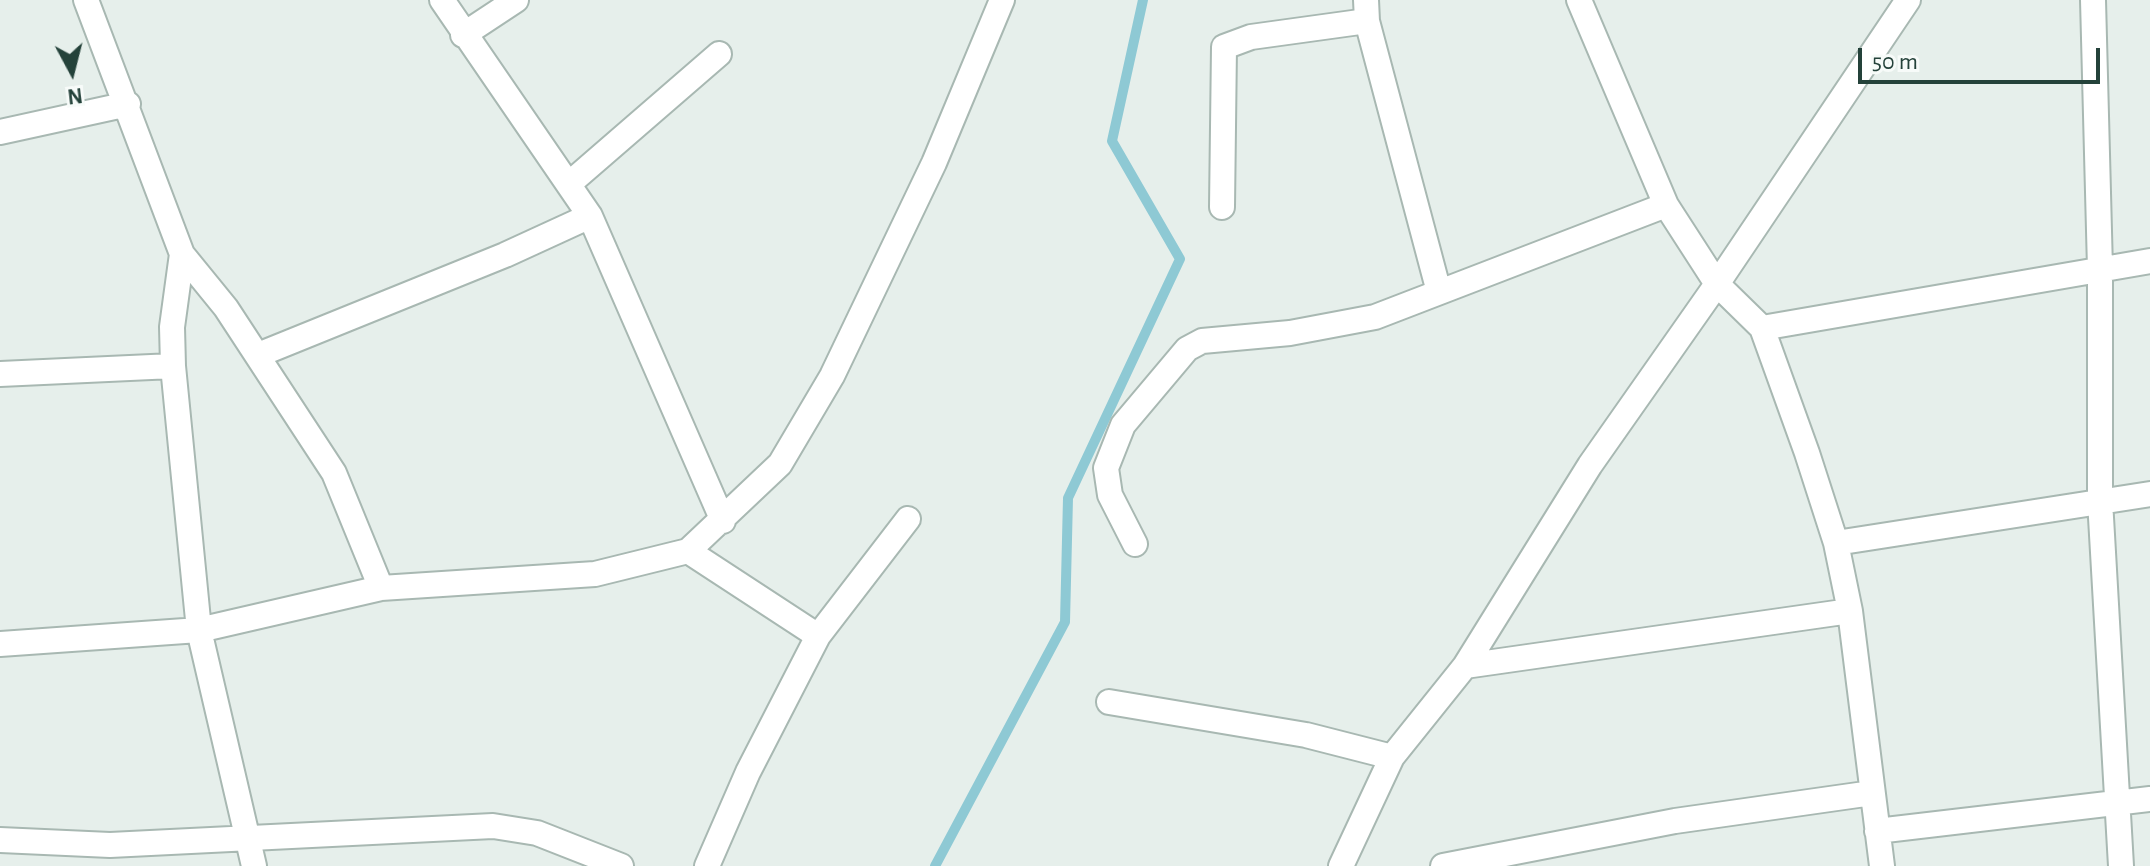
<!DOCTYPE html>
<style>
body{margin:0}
#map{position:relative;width:2150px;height:866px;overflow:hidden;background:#e6efeb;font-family:"Alegreya Sans",sans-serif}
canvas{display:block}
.north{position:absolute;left:32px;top:32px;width:80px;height:80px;-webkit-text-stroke:6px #f7fbf9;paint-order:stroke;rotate:173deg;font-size:22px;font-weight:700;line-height:32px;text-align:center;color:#24423a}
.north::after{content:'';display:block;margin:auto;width:28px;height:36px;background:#24423a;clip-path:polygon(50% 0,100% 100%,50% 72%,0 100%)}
.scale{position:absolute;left:1858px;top:48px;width:242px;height:36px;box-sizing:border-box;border:4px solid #24423a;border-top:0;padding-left:10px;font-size:24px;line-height:28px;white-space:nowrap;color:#24423a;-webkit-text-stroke:6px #f7fbf9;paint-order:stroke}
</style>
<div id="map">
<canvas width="2150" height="866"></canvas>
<div class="north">N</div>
<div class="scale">50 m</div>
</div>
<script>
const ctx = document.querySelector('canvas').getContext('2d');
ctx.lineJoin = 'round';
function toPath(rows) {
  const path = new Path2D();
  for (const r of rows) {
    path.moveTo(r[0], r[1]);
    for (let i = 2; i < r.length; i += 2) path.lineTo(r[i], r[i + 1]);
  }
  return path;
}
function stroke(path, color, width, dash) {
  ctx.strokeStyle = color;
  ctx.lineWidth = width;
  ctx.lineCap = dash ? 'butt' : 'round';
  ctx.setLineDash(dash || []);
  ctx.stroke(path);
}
const stream = toPath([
 [935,866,1065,622,1068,498,1180,259,1112,141,1143,0]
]);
const minor = toPath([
 [86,0,182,254,172,327,173,366,199,630,254,866],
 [442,0,590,216,723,521],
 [1366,0,1367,21,1439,292],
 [1579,0,1666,205,1717,284,1762,328,1807,453,1836,543,1850,611,1882,866],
 [2093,0,2100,269,2100,500,2121,866],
 [463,35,516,0],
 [0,132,128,104],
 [570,183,719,54],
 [1222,207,1224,47,1251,37,1367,21],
 [182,254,226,308,334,473,381,588],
 [1762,328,2150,261],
 [258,355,505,255,590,216],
 [0,374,173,366],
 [1836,543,2150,494],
 [1135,544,1110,495,1106,468,1123,425,1187,349,1202,341,1290,333,1375,317,1666,205],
 [688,551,818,636],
 [0,644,199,630,381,588,595,574,688,551,780,464,832,376,934,163,1002,0],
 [1465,666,1850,611],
 [1109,702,1306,735,1392,757],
 [1877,831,2150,799],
 [0,840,110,845,493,826,537,833,621,866],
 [707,866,748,772,818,636,908,519],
 [1341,866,1392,757,1465,666,1590,465,1717,284,1908,0],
 [1443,866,1675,821,1872,793]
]);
stroke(stream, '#8ec9d4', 10);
stroke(minor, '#a8b8b2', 28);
stroke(minor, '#fff', 24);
</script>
